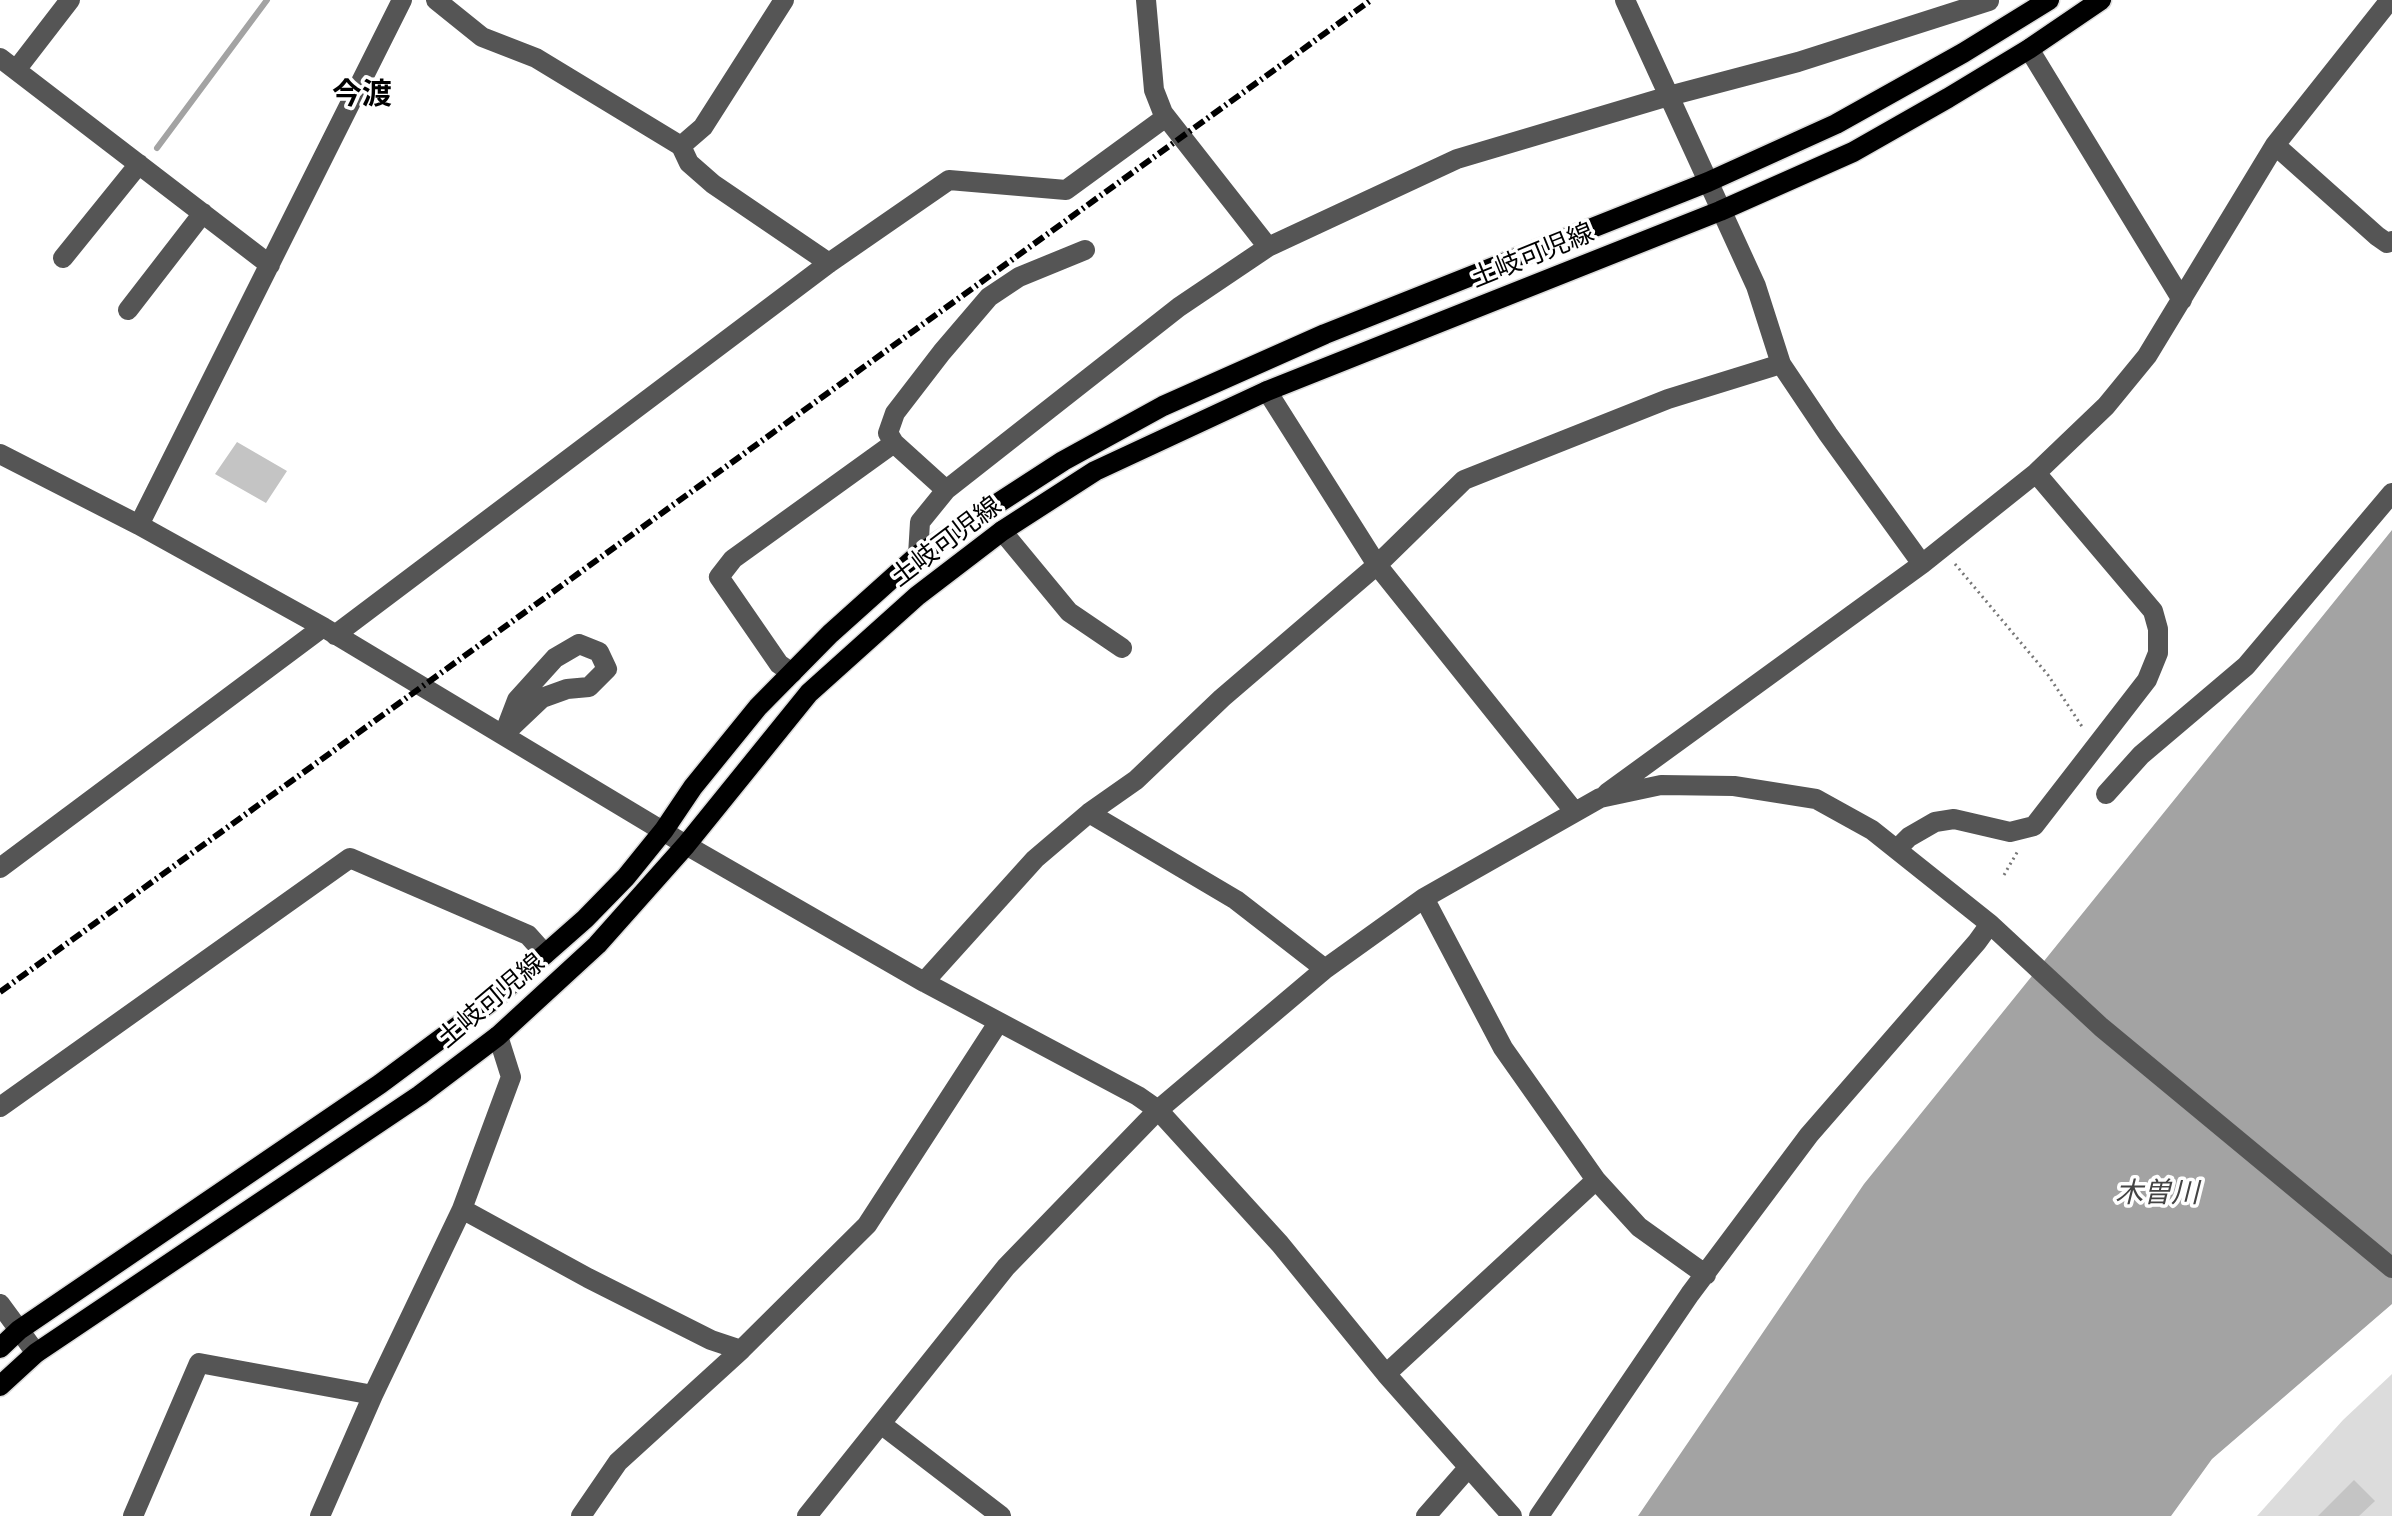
<!DOCTYPE html>
<meta charset="utf-8">
<style>
body{margin:0}
canvas{display:block;background:#fff}
</style>
<canvas width="2392" height="1516"></canvas>
<script>
const ctx = document.querySelector('canvas').getContext('2d');
ctx.lineJoin = 'round';
function fillPath(path, color) {
  ctx.fillStyle = color;
  ctx.fill(path, 'evenodd');
}
function toPath(rows) {
  const path = new Path2D();
  for (const r of rows) {
    path.moveTo(r[0], r[1]);
    for (let i = 2; i < r.length; i += 2) path.lineTo(r[i], r[i + 1]);
  }
  return path;
}
function stroke(path, color, width, dash) {
  ctx.strokeStyle = color;
  ctx.lineWidth = width;
  ctx.lineCap = dash ? 'butt' : 'round';
  ctx.setLineDash(dash || []);
  ctx.stroke(path);
}
function drawText(font, color, halo, rows, align = 'center') {
  ctx.font = font + ' Roboto,"Noto Sans JP",sans-serif';
  ctx.lineWidth = 7;
  ctx.setLineDash([]);
  ctx.textBaseline = 'middle';
  ctx.strokeStyle = halo;
  ctx.fillStyle = color;
  for (const [text, x, y, turn = 0] of rows) {
    ctx.save();
    ctx.translate(x, y);
    ctx.rotate((+turn || 0) * Math.PI / 180);
    ctx.textAlign = isNaN(turn) ? turn : align;
    if (halo) ctx.strokeText(text, 0, 0);
    ctx.fillText(text, 0, 0);
    ctx.restore();
  }
}
const green = toPath([
 [2392,1374,2392,1516,2257,1516,2343,1420]
]);
const water = toPath([
 [2392,530,2392,1304,2212,1459,2171,1516,1638,1516,1864,1184]
]);
const stream = toPath([
 [157,148,267,0]
]);
const building = toPath([
 [237,442,287,471,266,503,215,474],
 [2354,1480,2375,1501,2359,1516,2318,1516]
]);
const path = toPath([
 [1955,564,2048,675,2083,728],
 [2004,875,2019,849]
]);
const minor = toPath([
 [436,0,482,37,536,58,681,146,689,163,713,184,829,263],
 [1146,0,1154,90,1163,113,1268,247],
 [1625,0,1756,286,1781,364,1828,434,1922,564],
 [2029,49,2182,300],
 [0,58,270,265],
 [16,70,70,0],
 [2275,145,2377,236,2387,243,2392,241],
 [681,146,703,127,784,0],
 [63,258,139,164],
 [128,310,203,213],
 [1267,391,1377,565,1574,811],
 [0,454,139,525,323,627,686,845,924,982,1138,1096,1158,1110,1280,1244,1386,1374,1512,1516],
 [946,490,894,443,888,433,895,413,942,352,989,297,1019,277,1085,250],
 [139,525,402,0],
 [1002,531,1069,612,1122,648],
 [918,555,920,522,946,490,1179,307,1268,247,1457,159,1669,96,1798,62,1989,1,1985,0],
 [335,635,829,263,949,180,1066,190,1166,117],
 [579,644,599,652,607,669,589,687,567,689,542,698,504,734,517,700,555,658,579,644],
 [792,673,779,664,719,577,733,559,894,443],
 [1607,793,1922,564,2036,473,2106,406,2147,356,2275,145,2390,0],
 [2106,794,2141,755,2246,666,2392,493],
 [1089,813,1236,900,1325,969],
 [1897,849,1909,837,1935,822,1954,819,2010,832,2034,826,2147,680,2158,653,2158,629,2153,611,2036,473],
 [0,868,323,627],
 [1424,898,1503,1048,1596,1180,1639,1227,1706,1275],
 [924,982,1035,859,1089,813,1136,780,1222,698,1377,565,1464,480,1668,399,1781,364],
 [0,1107,350,858,528,935,545,954],
 [462,1209,588,1278,711,1340,741,1350],
 [0,1304,36,1353],
 [1386,1374,1596,1180],
 [881,1424,1001,1516],
 [133,1516,199,1363,373,1395],
 [320,1516,373,1395,462,1209,511,1077,498,1036],
 [581,1516,618,1462,741,1350,867,1225,998,1023],
 [807,1516,1006,1267,1158,1110,1325,969,1424,898,1600,798,1661,785,1734,786,1816,799,1872,830,1990,924,2101,1027,2392,1268],
 [1426,1516,1468,1468],
 [1539,1516,1690,1294,1809,1135,1977,942,1990,924]
]);
const major = toPath([
 [0,1348,19,1330,380,1084,493,1000,585,919,626,877,664,830,693,787,758,707,830,634,918,555,1063,461,1163,406,1325,334,1708,182,1836,124,1963,53,2049,0],
 [0,1386,36,1353,420,1095,498,1036,597,945,686,845,809,693,917,596,1002,531,1095,471,1267,391,1720,211,1853,152,1948,98,2029,49,2101,0]
]);
const rail = toPath([
 [0,992,1371,0]
]);
const streetNames = [
 ["土岐可児線",1533,257,-22],
 ["土岐可児線",947,543,-37],
 ["土岐可児線",492,1002,-40]
];
const waterNames = [
 ["木曽川",2157,1195]
];
const quarterNames = [
 ["今渡",362,96]
];
fillPath(green, '#dcdcdc');
fillPath(water, '#a3a3a3');
stroke(stream, '#a3a3a3', 6);
fillPath(building, '#c4c4c4');
stroke(major, '#dbdbdb', 23);
stroke(path, '#777', 3, [2, 4]);
stroke(minor, '#555', 20);
stroke(major, '#000', 20);
stroke(rail, '#000', 6, [12, 4, 2, 4]);
drawText('26px', '#000', '#fff', streetNames);
drawText('italic 28px', '#444', '#fff', waterNames);
drawText('bold 30px', '#000', '#fff', quarterNames);
</script>
